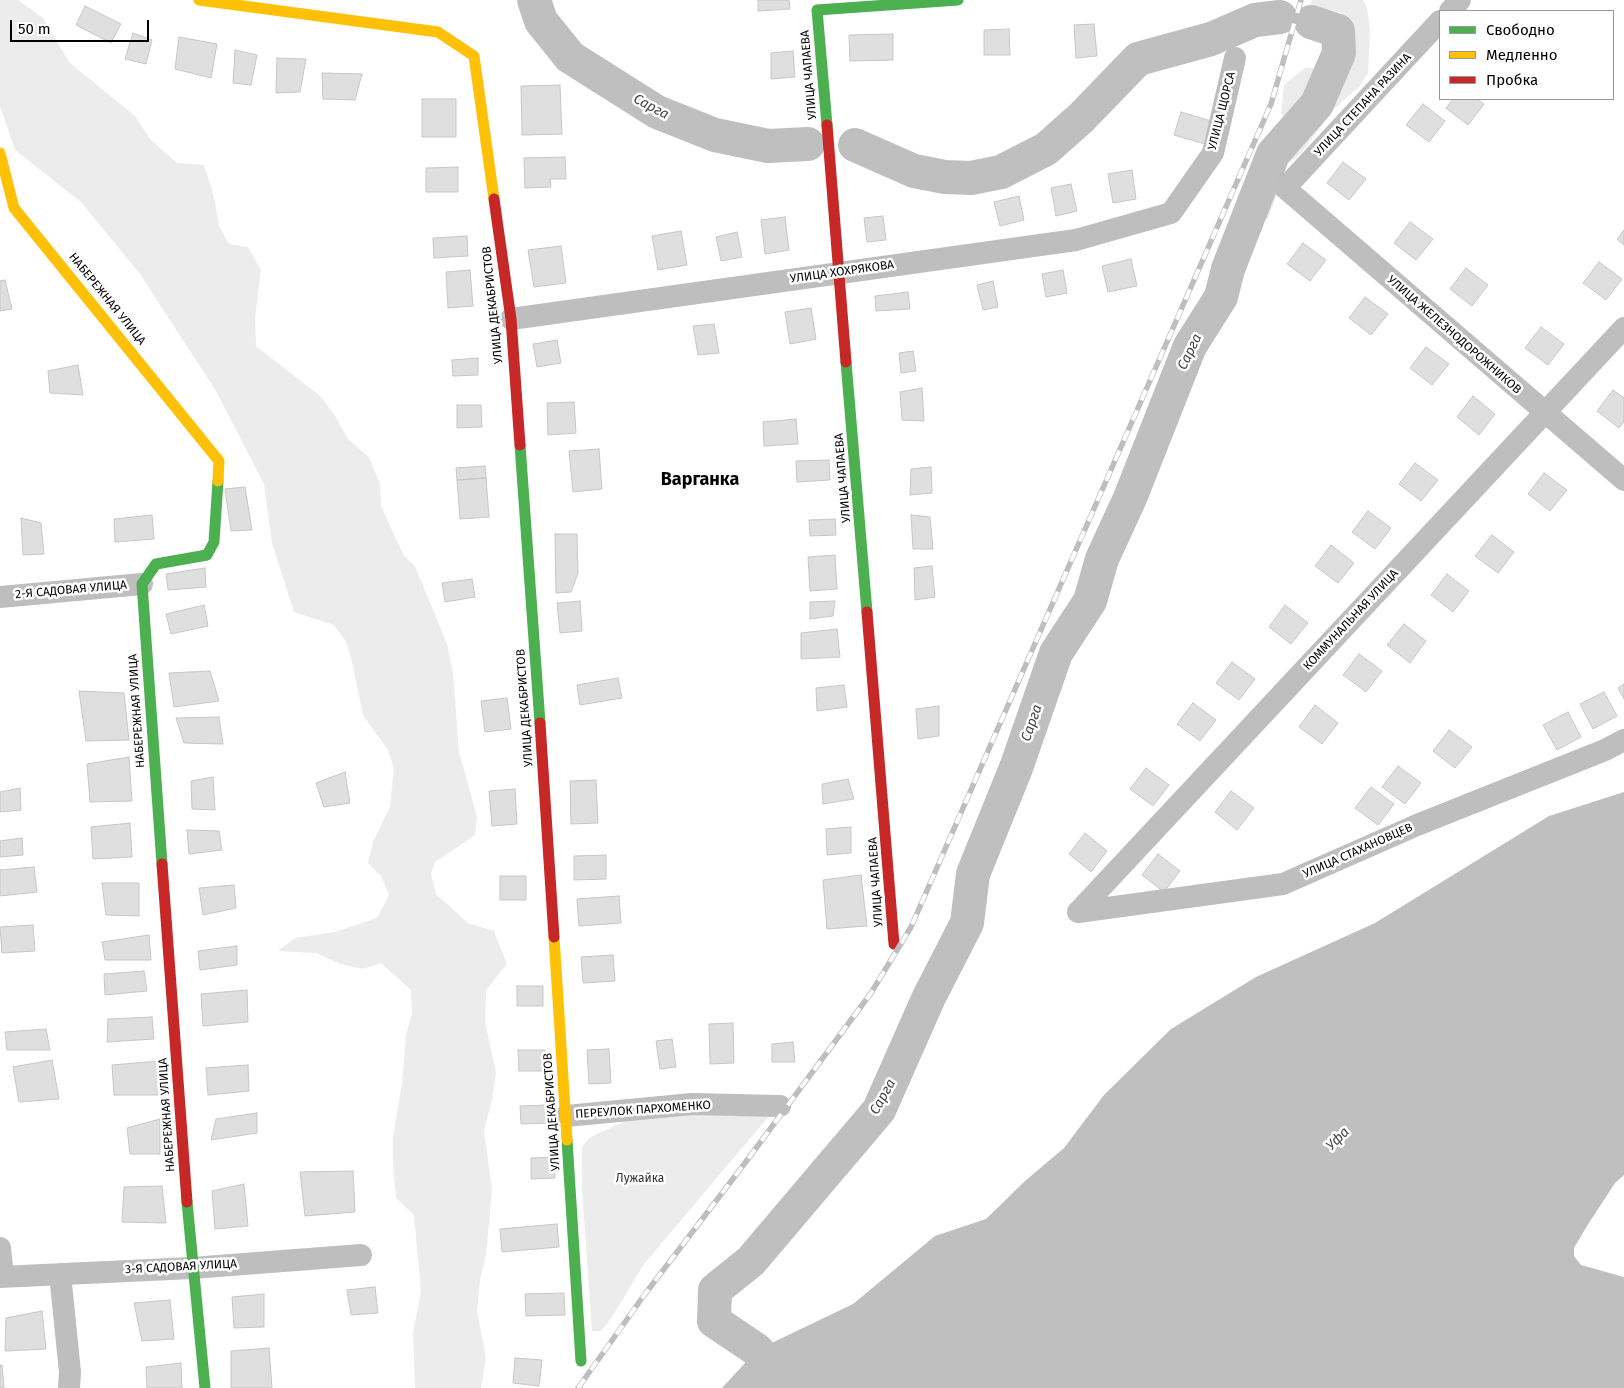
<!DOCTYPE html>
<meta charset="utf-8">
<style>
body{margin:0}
#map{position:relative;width:1624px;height:1388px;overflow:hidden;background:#fff;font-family:"Fira Sans",sans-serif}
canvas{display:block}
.legend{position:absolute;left:1439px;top:10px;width:175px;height:90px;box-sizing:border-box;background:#fff;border:1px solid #999;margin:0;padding:6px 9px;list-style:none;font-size:15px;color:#000}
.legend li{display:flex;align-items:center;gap:10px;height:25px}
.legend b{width:25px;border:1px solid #999}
.scale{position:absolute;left:10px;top:20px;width:139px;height:22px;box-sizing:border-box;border:2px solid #000;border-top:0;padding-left:6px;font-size:15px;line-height:18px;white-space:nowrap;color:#000;-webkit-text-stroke:4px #fff;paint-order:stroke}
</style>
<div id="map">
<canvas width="1624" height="1388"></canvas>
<ul class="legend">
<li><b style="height:6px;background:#4caf50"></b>Свободно</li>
<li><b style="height:6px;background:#ffc107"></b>Медленно</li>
<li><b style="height:6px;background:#c62828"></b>Пробка</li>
</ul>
<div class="scale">50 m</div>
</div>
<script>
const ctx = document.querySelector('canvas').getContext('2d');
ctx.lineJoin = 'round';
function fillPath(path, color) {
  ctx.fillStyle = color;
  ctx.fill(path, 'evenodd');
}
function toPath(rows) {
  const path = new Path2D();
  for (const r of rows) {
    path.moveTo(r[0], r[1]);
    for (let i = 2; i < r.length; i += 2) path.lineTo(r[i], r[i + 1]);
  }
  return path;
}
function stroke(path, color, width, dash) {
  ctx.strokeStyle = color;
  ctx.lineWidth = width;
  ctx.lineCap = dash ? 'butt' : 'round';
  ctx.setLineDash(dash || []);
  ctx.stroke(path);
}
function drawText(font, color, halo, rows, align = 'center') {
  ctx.font = font + ' "Fira Sans",sans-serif';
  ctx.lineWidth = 5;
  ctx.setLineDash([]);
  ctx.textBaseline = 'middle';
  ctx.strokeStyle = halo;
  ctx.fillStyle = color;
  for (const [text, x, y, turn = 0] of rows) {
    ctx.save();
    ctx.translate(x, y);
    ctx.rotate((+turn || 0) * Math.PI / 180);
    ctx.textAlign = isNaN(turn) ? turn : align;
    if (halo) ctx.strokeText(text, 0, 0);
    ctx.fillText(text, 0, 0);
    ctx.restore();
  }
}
const green = toPath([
 [0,0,18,0,43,18,70,63,135,116,151,140,177,163,204,165,214,197,219,226,229,244,248,247,261,270,255,317,256,346,320,396,334,414,348,439,369,457,380,484,381,506,404,556,415,566,447,644,453,673,459,752,477,817,475,835,435,862,431,874,436,894,468,923,494,931,507,964,486,990,485,1022,496,1072,492,1100,484,1131,492,1190,486,1255,480,1280,477,1310,486,1358,481,1388,415,1388,413,1333,421,1291,414,1215,396,1198,393,1164,393,1137,402,1084,406,1035,412,1013,411,990,381,963,363,969,340,964,316,953,278,951,295,938,335,932,377,918,389,895,381,876,368,863,373,842,390,807,394,768,388,750,363,715,351,657,345,640,334,625,294,612,272,543,264,484,216,391,140,274,81,202,15,150,0,106],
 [1312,0,1363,0,1367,8,1370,31,1368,73,1359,87,1335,108,1302,152,1288,164,1268,219,1247,220,1242,210,1248,202,1259,196,1261,184,1258,177,1265,160,1279,155,1296,135,1297,127,1281,114,1284,85,1306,67,1321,70,1327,65,1330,43,1334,36,1342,44,1342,68,1347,71,1354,61,1351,33,1345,17,1342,13,1332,10,1324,9,1317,11,1310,6],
 [688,1114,770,1115,644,1264,612,1317,601,1331,592,1331,582,1188,582,1147,588,1139,597,1134,630,1119]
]);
const water = toPath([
 [1624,792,1624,1175,1615,1183,1587,1226,1574,1248,1574,1256,1581,1265,1624,1277,1624,1388,722,1388,757,1350,853,1304,935,1236,986,1219,1025,1181,1064,1148,1104,1095,1171,1029,1256,977,1375,923,1549,816]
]);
const river = toPath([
 [534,0,541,21,570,57,657,112,715,135,768,146,808,144],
 [855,145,914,171,945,177,971,178,1001,172,1046,149,1081,118,1138,59,1211,39,1255,20,1280,17],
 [787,1388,757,1350,714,1321,715,1290,751,1261,879,1110,929,997,967,923,973,874,1016,768,1056,653,1090,601,1102,559,1130,498,1190,346,1221,297,1228,269,1273,154,1317,104,1339,53,1338,31,1311,22]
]);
const building = toPath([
 [758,0,789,0,790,9,758,11,758,0],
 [85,6,121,24,111,43,76,25,85,6],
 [1094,24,1097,56,1076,58,1074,25,1094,24],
 [1009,29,1010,55,984,55,984,30,1009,29],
 [133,33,152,40,146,64,125,59,133,33],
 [893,34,893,60,850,61,849,35,893,34],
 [179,37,217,44,211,78,175,69,179,37],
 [235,50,257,55,251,85,233,83,235,50],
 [793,51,795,77,771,79,771,53,793,51],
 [277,58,306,59,300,92,276,93,277,58],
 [322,73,362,74,355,100,323,99,322,73],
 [560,85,562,134,522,135,521,86,560,85],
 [422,99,456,99,456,137,422,137,422,99],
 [1453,99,1477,99,1484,104,1468,125,1446,108,1453,99],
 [1423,104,1445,121,1429,142,1406,125,1423,104],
 [1181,112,1211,121,1205,144,1174,135,1181,112],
 [565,157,566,179,550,179,551,187,525,188,524,158,565,157],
 [1343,162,1366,179,1349,200,1327,183,1343,162],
 [458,167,458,192,426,192,426,168,458,167],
 [1132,170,1136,199,1113,203,1108,174,1132,170],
 [1071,184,1077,211,1056,216,1051,188,1071,184],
 [1019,196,1024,220,1000,226,994,202,1019,196],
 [883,216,886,240,867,242,864,218,883,216],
 [785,217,789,250,765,254,761,220,785,217],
 [1410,222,1433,239,1416,260,1394,243,1410,222],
 [1624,230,1624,245,1617,239,1624,230],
 [681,231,687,265,658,270,652,236,681,231],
 [737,232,742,257,721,261,716,237,737,232],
 [467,236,468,256,434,258,433,238,467,236],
 [1303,243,1326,260,1310,281,1287,264,1303,243],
 [561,246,566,283,534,287,528,250,561,246],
 [1131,259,1137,286,1108,292,1102,266,1131,259],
 [1599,262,1622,279,1606,300,1583,283,1599,262],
 [1466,268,1488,285,1472,306,1450,289,1466,268],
 [470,270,473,306,448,308,446,272,470,270],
 [1063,270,1067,293,1046,297,1042,274,1063,270],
 [5,280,12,309,0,311,0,281,5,280],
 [993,281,998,307,983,310,977,285,993,281],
 [908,292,910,309,876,311,875,296,908,292],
 [1365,297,1388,314,1371,335,1349,318,1365,297],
 [811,308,816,339,790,344,785,312,811,308],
 [714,324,719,353,698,355,693,326,714,324],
 [1541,327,1564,344,1548,365,1525,348,1541,327],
 [557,340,561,363,537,367,533,344,557,340],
 [1426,347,1449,364,1432,385,1410,368,1426,347],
 [913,351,916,371,901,373,899,353,913,351],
 [478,358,478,375,453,376,452,360,478,358],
 [78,365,83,395,50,393,48,371,78,365],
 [922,388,924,421,902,420,900,392,922,388],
 [1613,390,1624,398,1624,422,1619,428,1597,411,1613,390],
 [1473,396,1495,414,1479,435,1457,417,1473,396],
 [574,402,576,433,548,435,547,403,574,402],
 [457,405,481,405,482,427,457,428,457,405],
 [796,419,798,444,764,446,763,422,796,419],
 [599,449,602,489,573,492,569,451,599,449],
 [829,460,830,480,797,482,796,461,829,460],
 [1415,463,1438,480,1421,501,1399,484,1415,463],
 [485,466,486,478,457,480,456,468,485,466],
 [931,467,932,493,910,495,911,469,931,467],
 [1544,473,1567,490,1550,511,1528,494,1544,473],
 [486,478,489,517,460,519,457,480,486,478],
 [245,487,252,530,231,531,225,489,245,487],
 [1368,511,1391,528,1375,549,1352,532,1368,511],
 [152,515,154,539,115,542,114,519,152,515],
 [911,515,930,517,933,549,913,549,911,515],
 [21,518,41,523,44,554,23,555,21,518],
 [835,519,836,535,810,536,809,520,835,519],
 [555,534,577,534,578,573,571,592,556,593,555,534],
 [1492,535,1514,552,1498,573,1475,556,1492,535],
 [1331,545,1354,563,1338,583,1315,566,1331,545],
 [835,555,837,589,810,591,808,557,835,555],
 [932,566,935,597,915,600,914,568,932,566],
 [205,568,206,587,168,590,166,574,205,568],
 [1447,574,1469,591,1453,612,1431,595,1447,574],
 [472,579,475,597,445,602,442,583,472,579],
 [580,601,582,631,560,633,557,603,580,601],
 [835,601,833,616,810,619,810,602,835,601],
 [204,605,208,626,171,634,166,614,204,605],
 [1285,605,1308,623,1291,644,1269,627,1285,605],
 [1404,624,1426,641,1410,663,1387,645,1404,624],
 [837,629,840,657,801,659,801,633,837,629],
 [1359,654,1382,671,1366,692,1343,675,1359,654],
 [1232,662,1255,679,1239,700,1216,683,1232,662],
 [210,671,219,701,174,707,169,673,210,671],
 [618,678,622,698,580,705,577,685,618,678],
 [1624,684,1624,699,1618,688,1624,684],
 [844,685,847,707,817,711,816,688,844,685],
 [79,691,124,693,129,740,86,741,79,691],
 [1604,692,1617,716,1593,729,1580,704,1604,692],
 [507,698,511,729,485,732,481,701,507,698],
 [1193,703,1216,720,1200,741,1177,724,1193,703],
 [1315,705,1338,723,1322,744,1299,727,1315,705],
 [939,706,939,736,918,739,916,709,939,706],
 [1568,712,1581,737,1557,750,1543,725,1568,712],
 [219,717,223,744,184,743,176,718,219,717],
 [1449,730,1472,747,1455,768,1433,751,1449,730],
 [129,757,132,801,90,802,87,764,129,757],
 [1398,766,1421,783,1405,804,1382,787,1398,766],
 [1146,768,1169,785,1153,806,1130,789,1146,768],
 [345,772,350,803,324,807,316,783,345,772],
 [213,777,215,810,192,809,191,781,213,777],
 [848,779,854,799,823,804,822,784,848,779],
 [596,780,598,823,571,824,570,781,596,780],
 [1371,787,1394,804,1378,825,1355,808,1371,787],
 [20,788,21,810,0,812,0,792,20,788],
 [515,789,517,824,492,826,489,791,515,789],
 [1231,791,1254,808,1237,830,1215,812,1231,791],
 [130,823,132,857,93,859,91,827,130,823],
 [851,827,851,853,827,855,826,829,851,827],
 [187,830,219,831,222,850,189,854,187,830],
 [1085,833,1107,851,1091,872,1069,854,1085,833],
 [22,838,23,855,0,857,0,841,22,838],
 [1158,854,1180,871,1164,892,1142,875,1158,854],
 [606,855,606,879,574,880,574,856,606,855],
 [34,867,37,892,0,896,0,870,34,867],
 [861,875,867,926,827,929,823,880,861,875],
 [500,876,526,876,526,900,500,900,500,876],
 [102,883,139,883,139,916,106,915,102,883],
 [234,885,236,908,203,915,199,888,234,885],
 [619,896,621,923,579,926,577,899,619,896],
 [33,925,35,951,2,953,0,927,33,925],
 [149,935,151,960,105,960,102,942,149,935],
 [237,946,237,965,200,970,198,951,237,946],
 [613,955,615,981,583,983,581,957,613,955],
 [144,971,147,991,105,995,104,974,144,971],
 [517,986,543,986,543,1006,517,1006,517,986],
 [247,990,248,1022,203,1026,201,994,247,990],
 [152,1017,154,1039,107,1042,108,1019,152,1017],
 [733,1023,734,1063,710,1064,709,1024,733,1023],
 [46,1029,50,1050,7,1050,5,1032,46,1029],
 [672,1039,676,1067,660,1069,656,1041,672,1039],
 [793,1042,795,1062,772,1062,772,1044,793,1042],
 [609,1049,611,1083,589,1084,587,1050,609,1049],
 [518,1050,545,1050,545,1071,519,1071,518,1050],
 [52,1060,59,1099,19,1102,13,1067,52,1060],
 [159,1061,160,1095,114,1095,112,1065,159,1061],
 [248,1065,249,1091,208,1095,206,1068,248,1065],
 [549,1105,550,1123,521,1124,520,1106,549,1105],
 [257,1113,257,1133,211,1140,216,1119,257,1113],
 [160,1119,160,1154,130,1154,127,1128,160,1119],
 [554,1157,555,1178,531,1179,531,1158,554,1157],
 [353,1171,355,1212,305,1216,300,1172,353,1171],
 [244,1184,248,1226,215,1229,212,1191,244,1184],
 [162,1186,166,1223,122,1222,124,1187,162,1186],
 [557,1224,559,1247,502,1252,500,1229,557,1224],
 [375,1287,378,1313,351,1315,347,1290,375,1287],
 [564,1293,565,1315,526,1316,525,1294,564,1293],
 [264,1294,264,1327,234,1328,232,1297,264,1294],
 [170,1300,174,1339,142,1341,134,1303,170,1300],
 [42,1311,46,1349,5,1351,6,1318,42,1311],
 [269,1348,272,1388,231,1388,231,1351,269,1348],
 [515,1358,542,1360,539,1386,513,1383,515,1358],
 [181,1363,182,1388,147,1388,146,1367,181,1363],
 [0,1365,2,1365,4,1388,0,1388,0,1365]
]);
const street = toPath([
 [1450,11,1460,0],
 [1440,21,1285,188,1624,480],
 [511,319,1076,240,1171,213,1213,153,1235,58],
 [0,597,142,584],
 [1078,912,1624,328],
 [1078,912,1283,884,1417,825,1605,750,1624,740],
 [566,1116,692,1104,780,1106],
 [0,1248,3,1277],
 [60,1274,70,1372,69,1388],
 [0,1277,192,1268,361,1255]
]);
const fast = toPath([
 [827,125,817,10,958,0],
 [846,362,867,612],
 [520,445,540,723],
 [162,864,142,584,156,564,207,555,214,542,218,481],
 [567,1140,581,1361],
 [187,1202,205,1388]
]);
const slow = toPath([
 [199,0,438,32,474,56,494,199],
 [0,153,14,208,219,461,218,481],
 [554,937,567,1140]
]);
const jam = toPath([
 [827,125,846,362],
 [494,199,511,319,520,445],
 [867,612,894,944],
 [540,723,554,937],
 [162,864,187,1202]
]);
const rail = toPath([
 [578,1388,645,1294,745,1163,871,993,911,927,1271,104,1301,0]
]);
const streetNames = [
 ["УЛИЦА ЧАПАЕВА",809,75,-95],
 ["УЛИЦА СТЕПАНА РАЗИНА",1363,105,-47],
 ["УЛИЦА ЩОРСА",1222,111,-76],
 ["УЛИЦА ХОХРЯКОВА",842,272,-8],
 ["НАБЕРЕЖНАЯ УЛИЦА",107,299,51],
 ["УЛИЦА ДЕКАБРИСТОВ",493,305,-96],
 ["УЛИЦА ЖЕЛЕЗНОДОРОЖНИКОВ",1454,335,41],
 ["УЛИЦА ЧАПАЕВА",843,478,-95],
 ["2-Я САДОВАЯ УЛИЦА",71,590,-5],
 ["КОММУНАЛЬНАЯ УЛИЦА",1351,620,-47],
 ["УЛИЦА ДЕКАБРИСТОВ",525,708,-94],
 ["НАБЕРЕЖНАЯ УЛИЦА",137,711,-94],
 ["УЛИЦА СТАХАНОВЦЕВ",1358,851,-24],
 ["УЛИЦА ЧАПАЕВА",876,882,-94],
 ["ПЕРЕУЛОК ПАРХОМЕНКО",643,1110,-4],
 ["УЛИЦА ДЕКАБРИСТОВ",552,1112,-94],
 ["НАБЕРЕЖНАЯ УЛИЦА",167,1115,-94],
 ["3-Я САДОВАЯ УЛИЦА",181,1267,-3]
];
const parkNames = [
 ["Лужайка",640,1179]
];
const waterNames = [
 ["Сарга",651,107,28],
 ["Сарга",1190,352,-64],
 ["Сарга",1032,723,-71],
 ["Сарга",883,1097,-61],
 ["Уфа",1338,1139,-45]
];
const districtNames = [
 ["Варганка",700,480]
];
fillPath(green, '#ececec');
fillPath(water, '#bfbfbf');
stroke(river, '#bfbfbf', 34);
fillPath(building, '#dfdfdf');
stroke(building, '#c7c7c7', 1);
stroke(street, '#bebebe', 22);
stroke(fast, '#4caf50', 11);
stroke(slow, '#ffc107', 11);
stroke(jam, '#c62828', 11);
stroke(rail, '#bebebe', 5.5);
stroke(rail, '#fff', 4, [11]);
drawText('12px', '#000', '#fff', streetNames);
drawText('12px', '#333', '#fff', parkNames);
drawText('italic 14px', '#444', '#fff', waterNames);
drawText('bold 18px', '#000', '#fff', districtNames);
</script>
